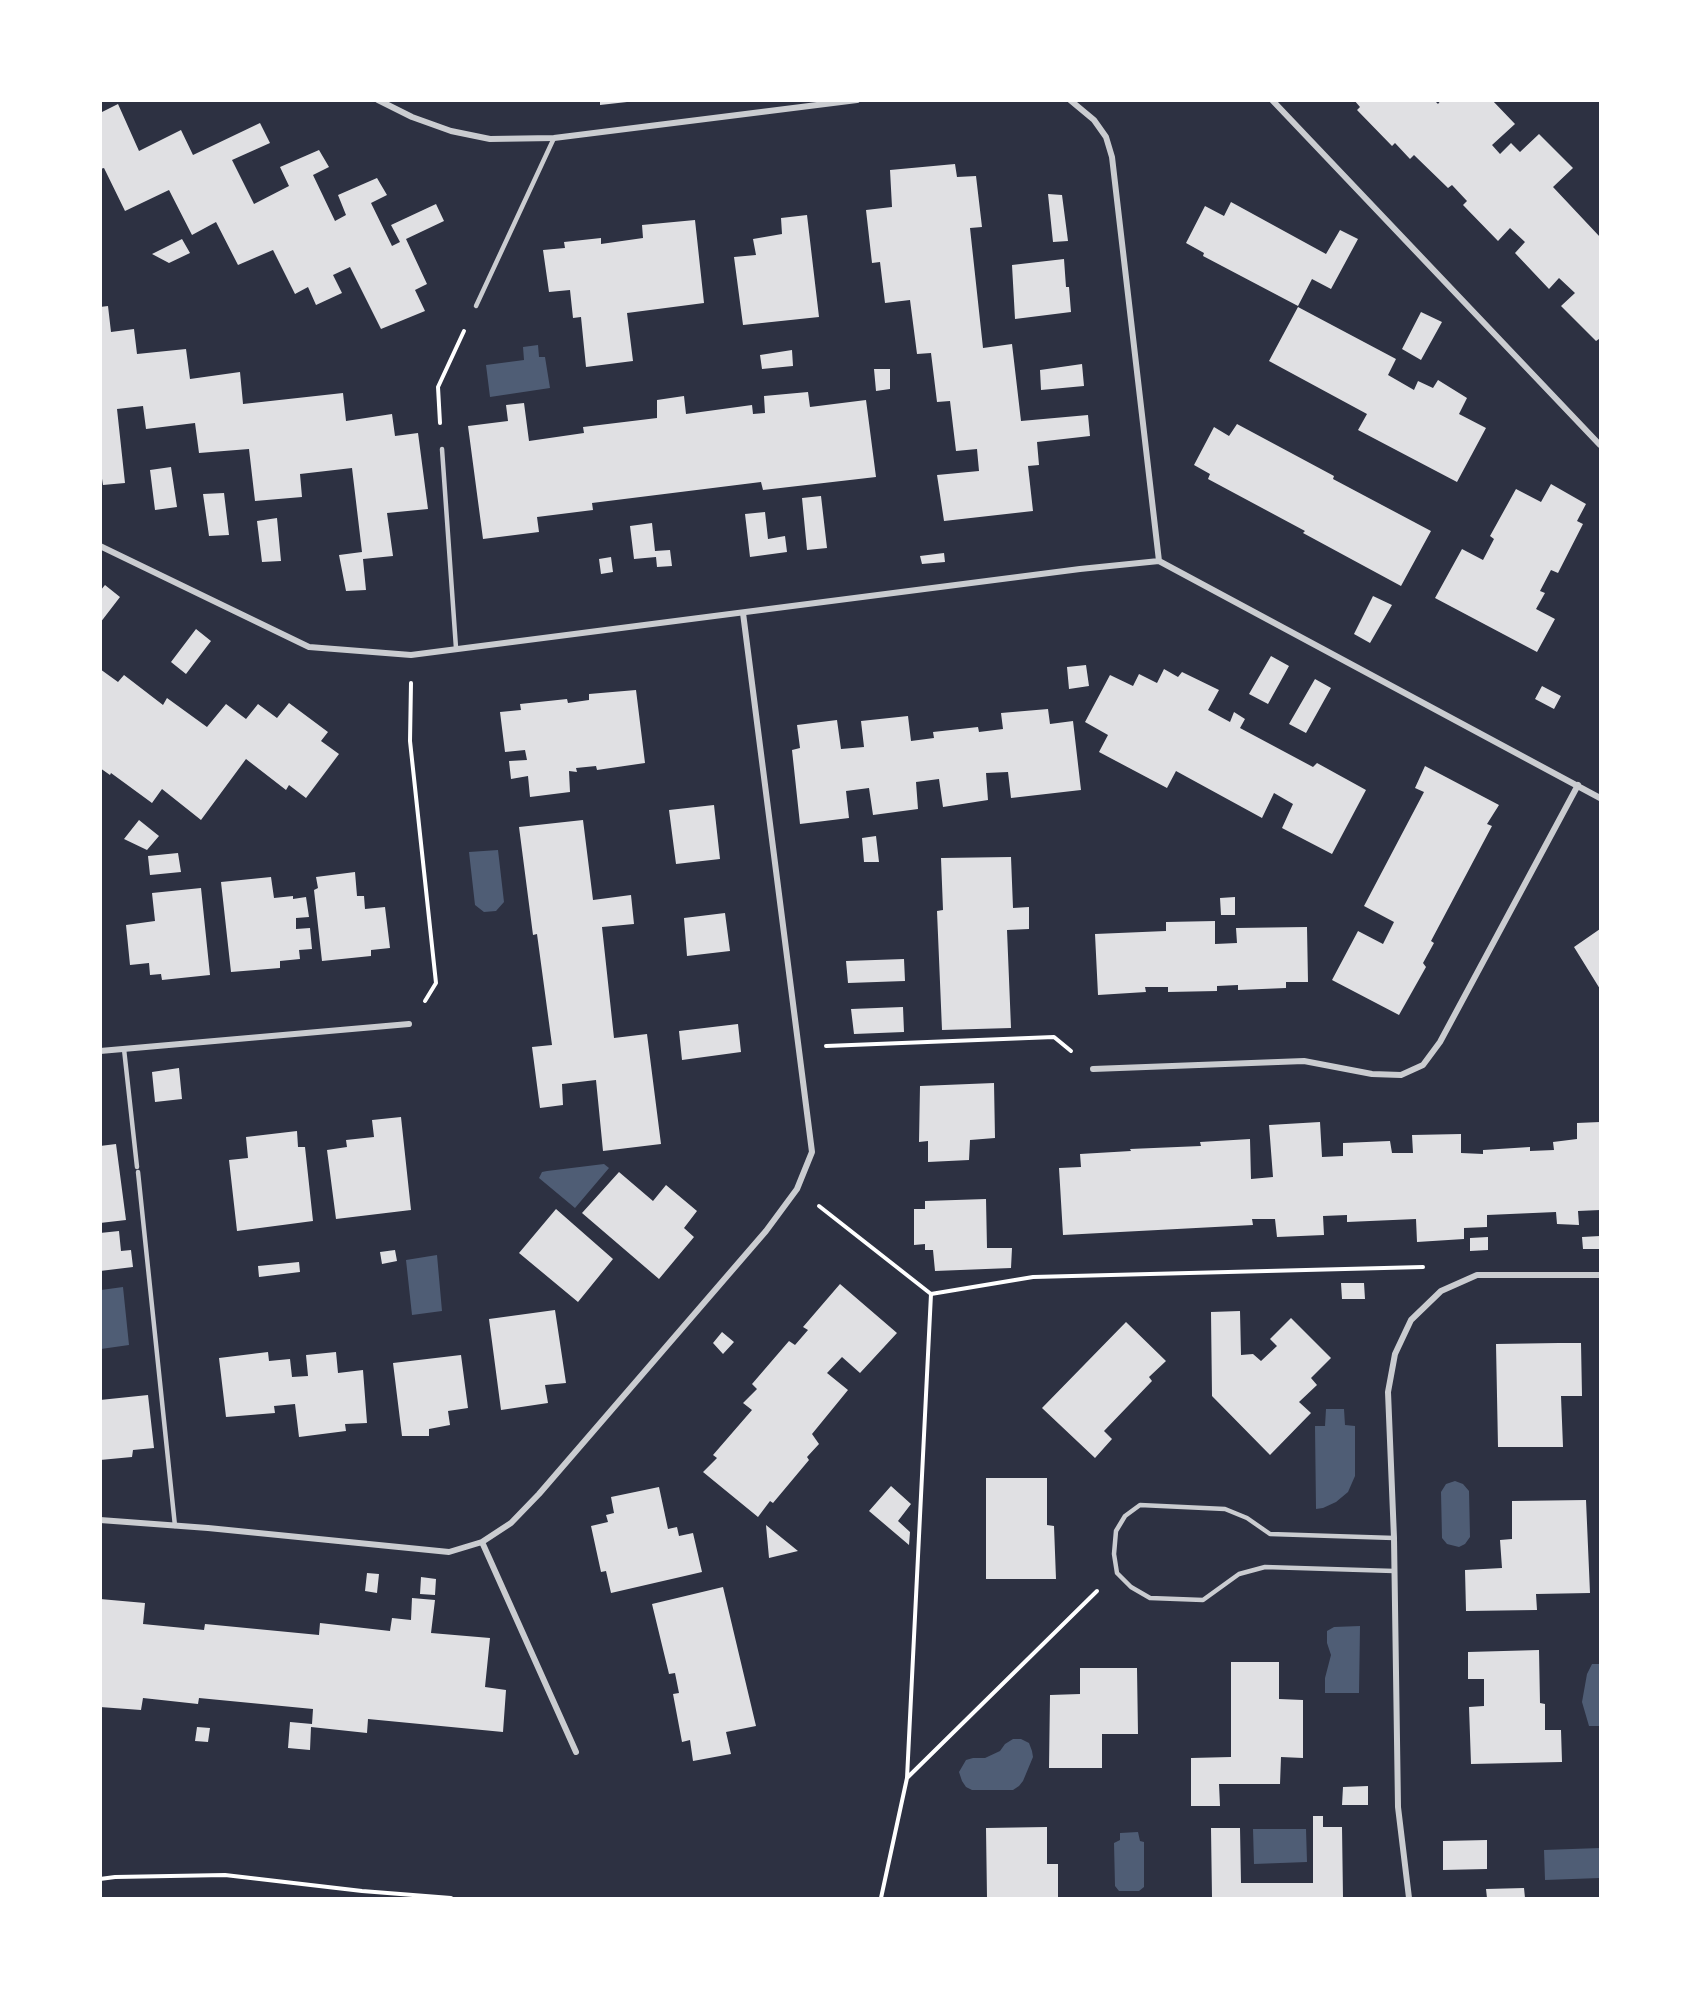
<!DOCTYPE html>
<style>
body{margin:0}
#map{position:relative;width:1701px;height:1999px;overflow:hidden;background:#2d3142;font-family:Arial,sans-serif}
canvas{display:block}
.frame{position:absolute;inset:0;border:102px solid #fff;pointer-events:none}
</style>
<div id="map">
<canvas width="1701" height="1999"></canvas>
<div class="frame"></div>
</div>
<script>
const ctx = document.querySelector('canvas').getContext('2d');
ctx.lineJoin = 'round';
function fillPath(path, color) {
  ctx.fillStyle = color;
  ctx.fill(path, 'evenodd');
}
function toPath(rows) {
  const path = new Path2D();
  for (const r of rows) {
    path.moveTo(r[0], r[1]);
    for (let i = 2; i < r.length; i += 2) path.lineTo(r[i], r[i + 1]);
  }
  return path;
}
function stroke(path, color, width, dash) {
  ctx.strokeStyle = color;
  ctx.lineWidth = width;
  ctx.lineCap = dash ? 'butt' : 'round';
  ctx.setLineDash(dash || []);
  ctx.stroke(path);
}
const water = toPath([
 [538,345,539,357,545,357,550,388,490,397,486,365,524,360,523,347],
 [498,850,504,902,496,911,484,912,475,905,469,852],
 [604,1164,609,1168,575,1208,539,1178,542,1172,547,1171],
 [437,1255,442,1311,412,1315,406,1260],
 [123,1287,129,1345,101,1349,101,1290],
 [1326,1409,1344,1409,1345,1425,1355,1426,1355,1476,1348,1492,1336,1502,1323,1508,1316,1509,1315,1426,1325,1426],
 [1455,1481,1463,1484,1469,1491,1470,1537,1465,1544,1459,1547,1447,1544,1442,1538,1441,1492,1446,1484],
 [1360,1626,1359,1693,1325,1693,1325,1678,1331,1655,1327,1643,1327,1631,1334,1627],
 [1592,1664,1600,1664,1600,1726,1589,1726,1582,1702,1587,1674],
 [1013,1739,1021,1739,1029,1743,1032,1751,1033,1757,1023,1781,1019,1786,1013,1790,972,1790,966,1787,962,1781,959,1772,966,1760,973,1758,985,1758,1000,1751,1005,1744],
 [1253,1829,1306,1829,1307,1862,1254,1864],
 [1138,1832,1140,1841,1144,1842,1144,1887,1139,1891,1119,1891,1115,1886,1114,1843,1120,1840,1120,1833],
 [1600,1848,1600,1878,1545,1880,1544,1850]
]);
const building = toPath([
 [600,100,627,100,627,102,600,105],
 [1354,100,1434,100,1438,104,1441,100,1492,100,1515,124,1492,145,1500,154,1511,143,1520,152,1539,134,1573,168,1553,187,1600,237,1600,340,1599,339,1596,341,1561,306,1575,293,1559,278,1549,289,1515,253,1525,242,1510,228,1498,241,1463,205,1467,201,1452,185,1448,188,1414,155,1410,159,1395,143,1392,146,1357,110,1360,107],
 [118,104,139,151,181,130,193,155,260,123,270,143,232,160,254,204,289,186,280,167,319,150,329,167,313,175,335,221,346,215,338,195,377,178,387,195,371,203,392,246,400,242,391,225,436,204,444,221,406,239,427,284,415,290,425,311,381,329,350,267,333,275,342,293,316,305,308,287,295,294,273,250,238,265,216,222,192,235,169,190,125,211,104,168,100,169,100,113],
 [955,164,957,177,976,176,982,227,970,228,983,348,1012,344,1021,421,1088,415,1090,436,1037,442,1039,465,1028,466,1033,511,944,521,937,475,979,471,977,449,956,451,950,401,937,402,931,353,917,354,910,300,885,303,880,262,872,263,866,210,892,207,890,170],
 [1048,194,1062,195,1068,241,1053,242],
 [1231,202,1326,254,1340,230,1358,239,1331,289,1312,279,1298,306,1203,256,1204,253,1186,243,1205,206,1224,216],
 [807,215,819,317,743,325,734,257,756,255,753,239,782,234,781,218],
 [695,220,704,303,627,313,633,361,586,367,581,317,573,318,570,290,549,292,543,250,565,248,564,242,601,238,601,244,643,238,642,225],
 [182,239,190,253,169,263,152,254],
 [1064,259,1066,287,1069,287,1071,312,1015,319,1012,265],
 [108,306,111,332,134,329,137,354,186,349,190,379,240,372,243,404,343,393,346,421,392,414,395,436,418,433,428,509,387,513,393,556,363,559,366,590,346,591,339,555,362,552,352,468,300,474,302,497,255,501,249,449,199,453,195,423,146,429,143,406,117,409,125,483,103,485,100,466,100,307],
 [1298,307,1396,359,1388,375,1414,390,1418,381,1433,388,1438,380,1467,398,1459,414,1486,428,1457,482,1358,430,1367,414,1269,361],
 [1421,312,1442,322,1421,360,1402,349],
 [792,350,793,366,762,369,760,355],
 [1082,364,1084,386,1041,390,1040,370],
 [874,369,890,369,890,389,876,391],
 [808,392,810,407,866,400,876,477,763,490,761,482,592,503,593,510,537,517,539,532,483,539,468,426,508,421,506,405,524,403,529,441,584,433,583,427,657,418,657,400,684,396,686,414,752,405,753,414,765,413,764,396],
 [1237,424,1334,476,1333,479,1431,531,1401,586,1303,533,1305,531,1208,479,1210,474,1194,465,1214,427,1229,436],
 [171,467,177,507,155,510,150,470],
 [1551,484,1586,504,1577,521,1583,524,1558,573,1551,570,1540,591,1545,593,1536,609,1555,619,1537,652,1435,598,1462,549,1483,560,1494,539,1490,536,1516,489,1541,502],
 [224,493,229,535,209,536,203,494],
 [821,496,827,548,807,550,802,498],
 [765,512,768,539,785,536,787,552,750,557,745,514],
 [277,518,281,561,262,562,257,521],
 [652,523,655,551,670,550,672,566,657,567,656,557,634,559,630,526],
 [944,553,945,562,922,564,920,556],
 [611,557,613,572,601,574,599,559],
 [105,585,120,597,100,623,100,591],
 [1373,596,1392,605,1370,643,1354,634],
 [196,629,211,641,186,674,171,662],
 [1271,656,1289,666,1268,704,1249,694],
 [1086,665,1089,686,1069,689,1067,667],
 [100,669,118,682,124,675,163,705,167,698,207,727,226,704,246,719,258,704,277,718,289,703,328,732,321,741,339,754,306,798,289,785,286,790,246,759,201,820,162,789,152,803,111,773,110,775,100,768],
 [1164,669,1178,677,1182,672,1219,690,1208,710,1230,722,1234,712,1245,719,1240,728,1313,767,1317,763,1366,790,1332,854,1282,828,1293,804,1274,793,1262,818,1176,771,1167,788,1099,752,1108,735,1085,722,1110,675,1133,686,1139,674,1157,683],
 [1315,679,1331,688,1306,733,1289,724],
 [1542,686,1561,696,1554,709,1535,699],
 [636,690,645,763,597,770,596,766,576,768,577,772,569,771,570,792,530,797,528,776,511,779,509,761,527,760,525,750,505,752,500,712,521,710,520,704,567,699,568,703,589,700,589,694],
 [1048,709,1050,724,1073,721,1081,790,1011,798,1008,772,986,773,988,800,943,807,939,779,916,782,918,809,873,815,869,788,846,791,849,818,800,824,792,750,800,748,797,725,837,720,841,749,864,747,861,721,908,716,911,741,934,738,933,732,978,727,979,732,1003,729,1001,713],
 [1425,766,1499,805,1487,824,1492,826,1431,941,1434,943,1423,963,1426,967,1399,1015,1332,980,1358,931,1383,944,1394,922,1364,906,1424,792,1415,788],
 [714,805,720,859,676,864,669,810],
 [139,820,159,836,147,850,124,839],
 [583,820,593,900,631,895,634,924,602,927,614,1038,647,1034,661,1144,603,1151,596,1080,562,1084,563,1105,540,1108,532,1047,552,1045,537,934,533,935,519,827],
 [876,836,879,862,864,862,862,838],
 [178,853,181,872,150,875,148,856],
 [1011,857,1013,908,1029,907,1029,929,1007,930,1011,1028,942,1030,937,911,943,910,941,858],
 [355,872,357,896,364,896,365,909,385,907,390,948,371,950,371,956,322,961,314,890,318,888,316,877],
 [271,877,274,898,293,896,293,899,306,897,309,917,296,918,296,929,310,928,312,949,299,950,300,959,280,961,280,968,231,972,221,882],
 [201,888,210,975,162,980,161,974,150,975,149,963,130,965,126,925,155,921,152,893],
 [1235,897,1235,915,1221,915,1220,898],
 [725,913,730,951,687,956,684,918],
 [1215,921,1215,944,1237,943,1236,928,1307,927,1308,982,1286,982,1286,988,1238,990,1238,985,1217,986,1217,991,1168,992,1168,987,1145,987,1146,992,1098,995,1095,934,1166,931,1166,922],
 [1600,929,1600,989,1574,947],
 [904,959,905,981,848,983,846,961],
 [903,1007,904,1032,854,1034,851,1009],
 [738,1024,741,1052,682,1060,679,1031],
 [179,1068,182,1099,155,1102,152,1072],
 [994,1083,995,1138,970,1140,969,1160,928,1162,928,1141,919,1142,920,1086],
 [401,1117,411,1210,336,1219,327,1150,347,1147,346,1140,374,1137,372,1120],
 [1320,1122,1322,1157,1343,1156,1343,1143,1390,1141,1392,1153,1413,1153,1412,1135,1461,1134,1461,1153,1483,1154,1483,1150,1530,1147,1530,1151,1554,1150,1553,1142,1577,1139,1577,1123,1600,1122,1600,1210,1578,1211,1579,1225,1557,1224,1556,1212,1487,1215,1487,1227,1464,1228,1464,1239,1417,1242,1416,1219,1347,1222,1347,1215,1323,1216,1324,1235,1277,1237,1275,1219,1252,1219,1253,1225,1063,1235,1059,1168,1081,1167,1080,1154,1131,1151,1130,1149,1201,1146,1200,1142,1250,1139,1251,1179,1273,1177,1269,1125],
 [297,1131,298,1147,305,1147,313,1221,237,1231,229,1160,248,1158,246,1137],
 [116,1144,126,1220,100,1223,100,1146],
 [619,1172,653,1201,666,1185,697,1211,684,1228,694,1237,659,1279,582,1213],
 [986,1199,987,1248,1012,1248,1011,1268,935,1271,933,1250,925,1250,925,1244,914,1245,914,1209,925,1209,925,1201],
 [556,1209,613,1259,578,1302,519,1253],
 [119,1231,121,1251,131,1250,133,1267,100,1271,100,1233],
 [1600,1236,1600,1249,1583,1249,1582,1237],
 [1488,1237,1488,1250,1470,1251,1470,1238],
 [395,1250,397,1261,382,1264,380,1252],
 [299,1262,300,1272,259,1277,258,1266],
 [1341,1283,1364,1283,1365,1299,1342,1299],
 [840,1284,897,1333,860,1373,842,1357,827,1373,848,1390,812,1434,819,1444,807,1457,809,1460,773,1503,770,1501,758,1517,703,1472,717,1458,713,1455,752,1410,743,1403,757,1389,752,1384,789,1341,795,1345,808,1330,803,1327],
 [555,1310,566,1383,545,1385,548,1403,501,1410,489,1319],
 [1240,1311,1241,1355,1253,1354,1261,1361,1277,1346,1270,1339,1291,1318,1331,1358,1311,1378,1317,1385,1299,1402,1311,1413,1270,1455,1212,1396,1211,1312],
 [1126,1322,1166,1361,1149,1377,1152,1381,1104,1431,1112,1439,1095,1458,1042,1408],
 [722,1332,734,1342,723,1354,713,1343],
 [1559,1343,1581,1343,1582,1396,1561,1396,1563,1447,1498,1447,1496,1344],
 [268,1352,269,1361,290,1359,292,1377,308,1376,306,1355,336,1352,338,1373,363,1370,367,1423,345,1424,346,1431,299,1437,295,1404,274,1406,275,1413,226,1417,219,1358],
 [461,1355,468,1408,448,1411,450,1425,429,1429,429,1436,402,1436,393,1363],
 [148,1395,154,1448,133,1450,132,1457,100,1460,100,1400],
 [986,1478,1047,1478,1047,1525,1054,1526,1056,1579,986,1579],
 [891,1486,911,1504,898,1521,910,1532,909,1545,869,1511],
 [659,1487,668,1529,677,1527,679,1536,693,1533,702,1572,611,1593,606,1571,601,1572,591,1526,608,1522,606,1515,614,1513,611,1497],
 [1586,1500,1590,1593,1536,1594,1537,1610,1466,1611,1465,1570,1502,1568,1500,1540,1512,1539,1512,1501],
 [766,1525,798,1551,769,1558],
 [367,1573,379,1574,377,1593,365,1591],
 [421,1577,436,1579,435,1595,420,1594],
 [723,1587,756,1726,726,1732,731,1754,693,1761,690,1740,682,1742,673,1694,679,1693,675,1673,669,1674,652,1604],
 [412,1598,435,1600,431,1633,490,1638,485,1687,506,1690,503,1732,368,1719,367,1733,311,1727,310,1750,288,1748,290,1722,312,1724,313,1709,199,1698,198,1704,143,1698,141,1710,100,1707,100,1599,145,1603,143,1624,204,1630,205,1624,319,1635,320,1623,390,1631,392,1618,411,1620],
 [1539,1650,1540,1703,1545,1704,1545,1730,1561,1730,1562,1762,1471,1764,1469,1707,1484,1706,1484,1679,1468,1679,1468,1652],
 [1231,1662,1279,1662,1279,1699,1303,1700,1303,1758,1281,1757,1280,1784,1219,1784,1220,1806,1191,1806,1191,1758,1231,1757],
 [1080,1668,1137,1668,1138,1734,1102,1734,1102,1768,1049,1768,1050,1695,1080,1694],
 [197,1727,210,1728,208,1742,195,1741],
 [1368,1786,1368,1805,1342,1805,1343,1787],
 [1313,1816,1323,1816,1323,1827,1342,1827,1343,1898,1212,1898,1211,1828,1240,1828,1241,1883,1313,1883],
 [1047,1827,1047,1864,1058,1864,1058,1898,987,1898,986,1828],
 [1487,1840,1487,1869,1443,1870,1443,1841],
 [1524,1888,1525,1898,1487,1898,1486,1889]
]);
const path = toPath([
 [440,423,438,387,464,331],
 [411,683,410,741,436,983,425,1001],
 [826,1046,1054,1037,1071,1051],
 [819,1206,931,1294],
 [908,1777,1097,1591],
 [100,1879,115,1877,225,1875,362,1891,451,1898],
 [881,1898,907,1778,931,1294,1033,1277,1423,1267]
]);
const service = toPath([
 [476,306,554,138],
 [442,449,456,648],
 [124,1049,137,1167],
 [138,1172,175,1526],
 [1394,1538,1270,1534,1247,1518,1225,1509,1140,1505,1125,1516,1116,1531,1114,1554,1117,1573,1131,1587,1150,1598,1203,1600,1239,1574,1265,1567,1394,1571]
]);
const minor = toPath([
 [378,100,412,117,451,131,490,139,554,138,857,100],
 [1070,100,1094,120,1106,137,1112,157,1159,561],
 [1272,100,1600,445],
 [100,546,309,647,411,655,1080,569,1159,561,1600,798],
 [100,1051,409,1024],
 [1093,1069,1304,1061,1372,1074,1401,1075,1423,1065,1440,1042,1578,785],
 [100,1520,208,1528,449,1552,482,1542,511,1523,539,1494,766,1231,797,1189,812,1152,743,613],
 [482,1542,576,1752],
 [1409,1898,1398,1807,1394,1538,1388,1392,1395,1354,1411,1320,1441,1291,1477,1275,1600,1275]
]);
fillPath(water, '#4f5d75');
fillPath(building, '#e0e0e3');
stroke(path, '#fff', 4);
stroke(service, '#caccd0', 4.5);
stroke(minor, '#caccd0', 6);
</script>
